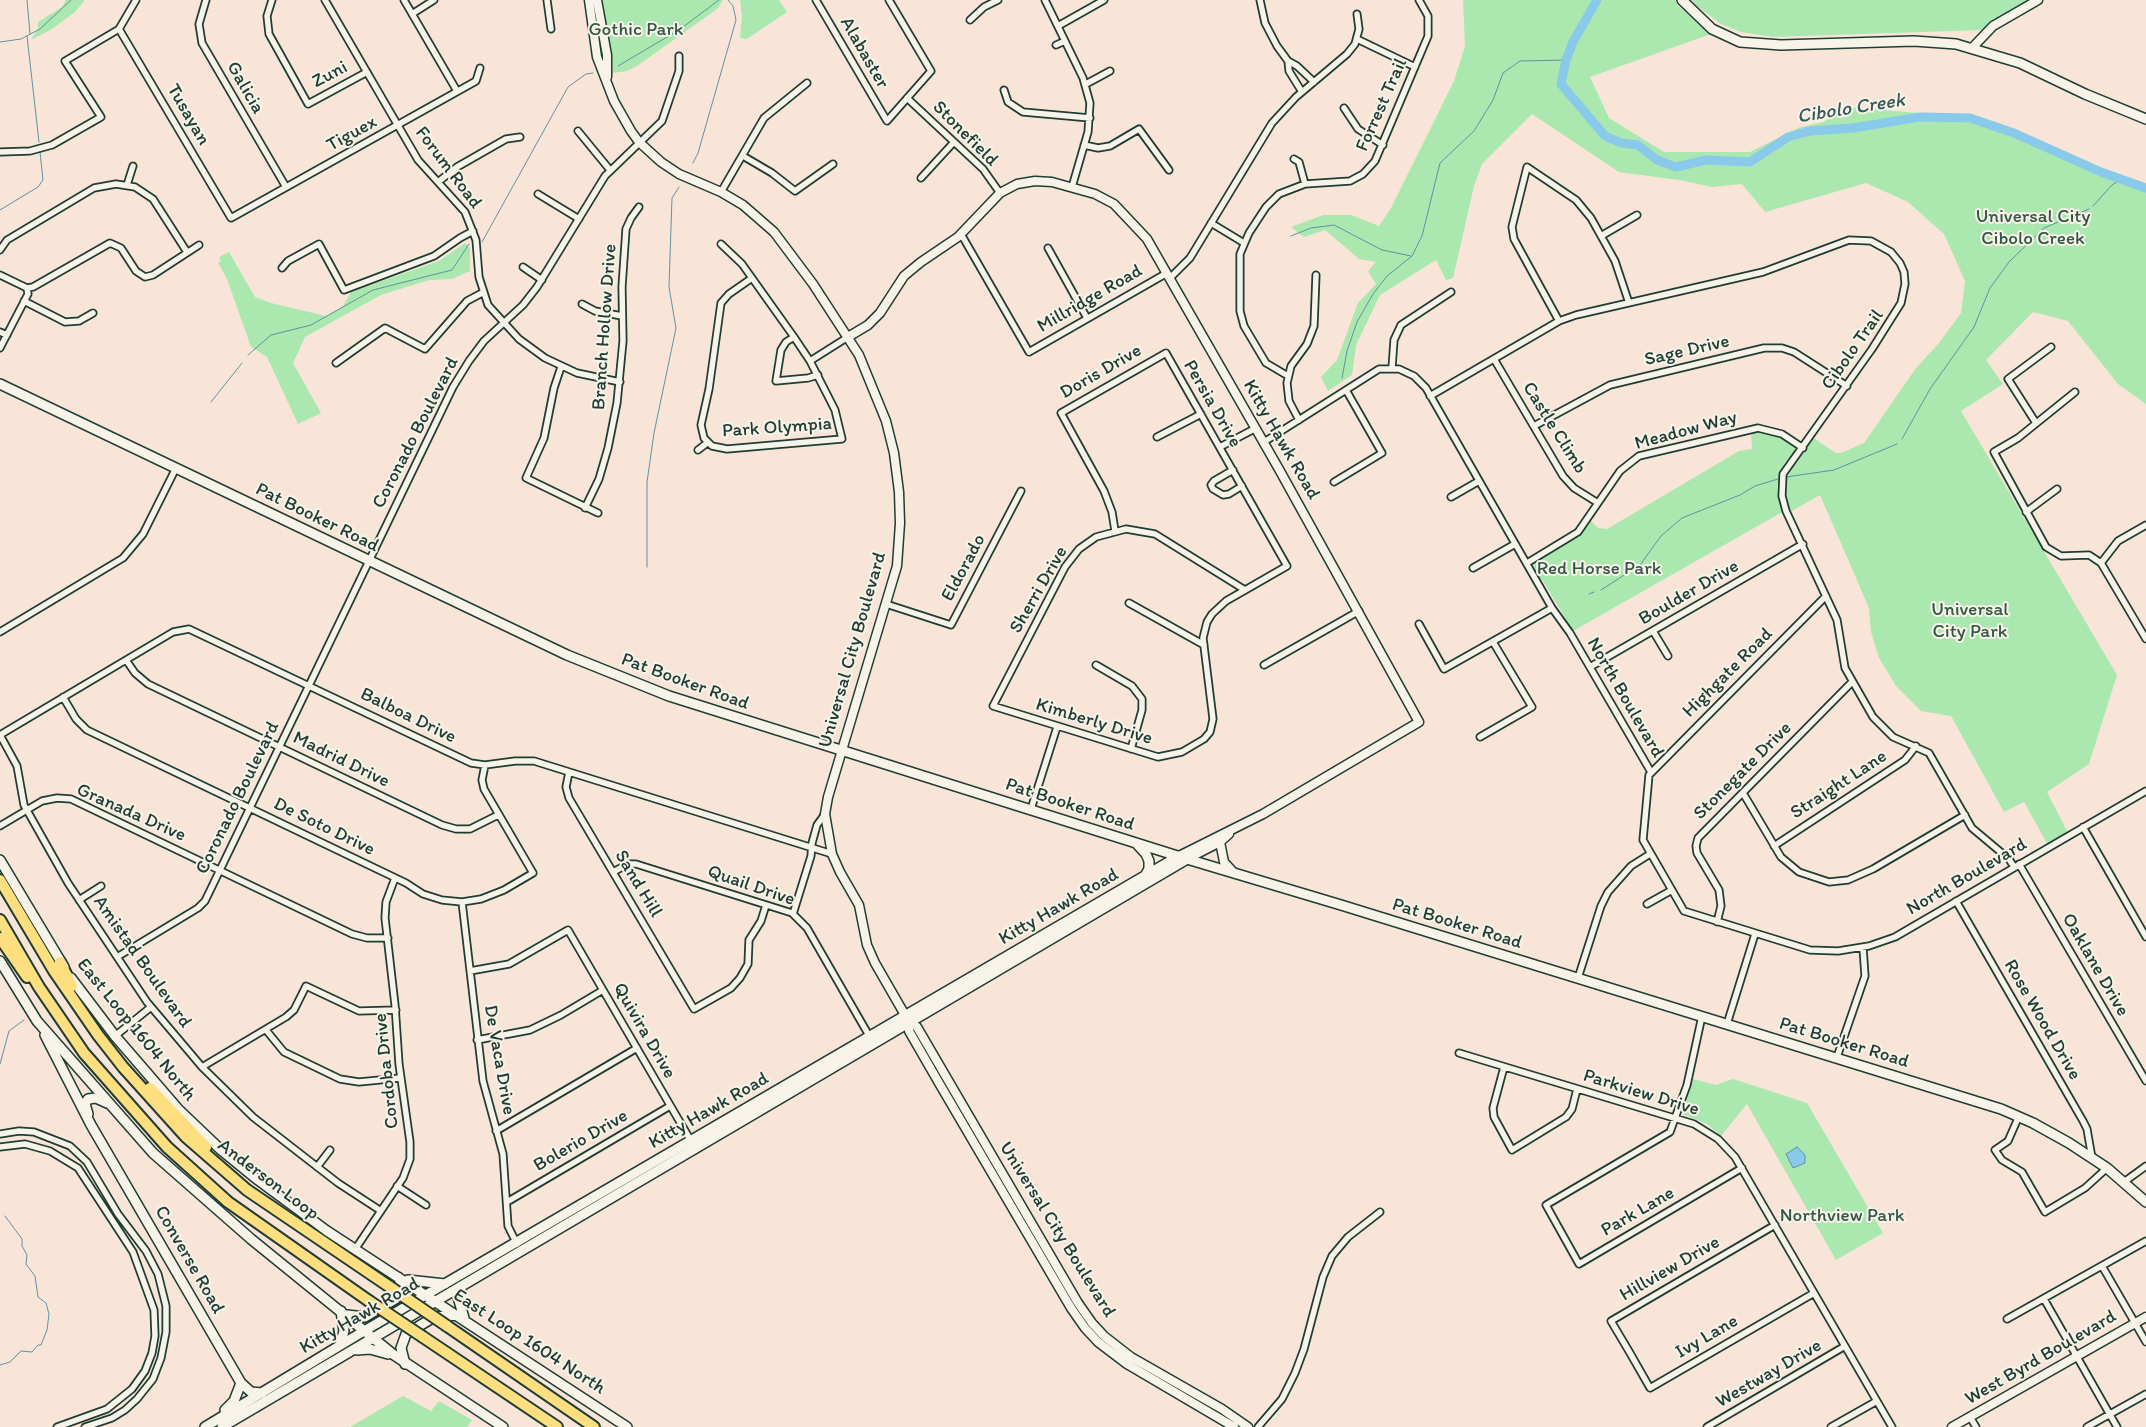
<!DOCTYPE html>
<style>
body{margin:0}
canvas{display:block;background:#f8e5d7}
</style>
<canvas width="2146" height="1427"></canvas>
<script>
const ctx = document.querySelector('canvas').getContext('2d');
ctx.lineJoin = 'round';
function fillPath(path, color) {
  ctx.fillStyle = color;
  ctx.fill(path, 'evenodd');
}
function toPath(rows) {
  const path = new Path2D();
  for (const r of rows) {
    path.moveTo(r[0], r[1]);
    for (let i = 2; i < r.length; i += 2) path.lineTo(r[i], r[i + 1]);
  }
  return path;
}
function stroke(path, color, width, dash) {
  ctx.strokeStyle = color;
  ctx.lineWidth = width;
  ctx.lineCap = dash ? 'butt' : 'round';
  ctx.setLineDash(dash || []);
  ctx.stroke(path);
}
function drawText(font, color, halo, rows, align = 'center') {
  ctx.font = font + ' Itim,sans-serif';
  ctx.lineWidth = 4;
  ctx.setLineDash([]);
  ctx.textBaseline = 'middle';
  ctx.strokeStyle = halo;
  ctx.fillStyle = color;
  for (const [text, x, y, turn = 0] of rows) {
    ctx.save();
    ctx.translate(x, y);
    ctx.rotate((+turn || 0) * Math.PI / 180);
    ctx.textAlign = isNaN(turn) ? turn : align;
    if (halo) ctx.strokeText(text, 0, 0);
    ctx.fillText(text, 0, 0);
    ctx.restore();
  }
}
const green = toPath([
 [66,0,85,0,75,12,52,29,31,40,38,29,38,22,62,7],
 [600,0,723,0,717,9,637,66,627,71,613,73],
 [740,0,779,0,787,12,747,39,740,38,742,16],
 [1463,0,1675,0,1678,6,1711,34,1590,77,1609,118,1664,152,1750,152,1798,128,1823,122,1848,107,1943,115,2062,150,2121,179,2146,187,2146,404,2118,384,2068,321,2033,312,1986,360,2003,384,1961,411,2117,675,2089,764,2047,792,2069,835,2049,847,2024,802,2004,812,1951,716,1921,711,1896,686,1879,658,1871,632,1869,608,1820,495,1790,512,1785,500,1785,475,1812,437,1836,453,1841,453,1864,443,1916,368,1939,343,1961,313,1965,281,1944,234,1908,202,1866,183,1765,212,1742,184,1712,187,1679,180,1619,172,1532,114,1482,164,1474,186,1453,278,1446,280,1436,260,1380,295,1356,345,1352,375,1328,391,1321,377,1337,360,1358,303,1376,284,1368,271,1376,262,1359,259,1325,230,1304,237,1291,227,1323,215,1351,215,1379,226,1391,208,1454,81,1465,46],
 [1692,0,2033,0,1981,30,1772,37,1741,32,1721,24,1697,6],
 [465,243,470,248,470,271,452,279,429,280,381,295,305,337,293,363,321,413,298,424,267,357,251,347,227,279,218,263,221,261,219,257,229,252,255,297,271,303,326,316,343,306,351,292,439,261],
 [1763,431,1779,437,1796,449,1784,464,1778,482,1777,490,1784,511,1573,631,1542,579,1537,581,1533,563,1578,535,1590,520,1598,528,1607,529,1739,451,1752,449,1751,433],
 [1693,1079,1716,1085,1733,1079,1807,1103,1883,1233,1836,1260,1747,1104,1721,1136,1707,1124,1683,1114],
 [403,1396,431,1411,439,1401,472,1420,467,1427,350,1427]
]);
const water = toPath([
 [1797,1147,1805,1155,1805,1163,1793,1168,1786,1154,1797,1147]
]);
const stream = toPath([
 [27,0,30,34],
 [27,36,39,142],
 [0,42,21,39,40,29,71,0],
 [618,66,679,30,719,0],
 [693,163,698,153,736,20,733,6,728,0],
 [2093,206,2112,185,2121,179],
 [0,210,38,187,43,180,40,152],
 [1291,236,1311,228,1334,225,1382,250,1411,256],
 [482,242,568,87,586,74,593,73],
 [248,355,271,335,311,325,373,290,452,270,469,244],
 [1342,378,1347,351,1357,322,1373,294,1387,276,1412,256,1422,236,1440,163,1474,131,1493,100,1503,73,1520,61,1566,60],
 [211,402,242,363],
 [1902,439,1930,389,1974,327,1990,288,2009,262,2044,228,2089,209],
 [1786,477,1834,470,1897,444],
 [647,567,647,482,654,433,676,328,669,287,672,198,679,187],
 [1601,590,1640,565,1661,536,1682,518,1740,495,1755,486,1778,479],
 [1589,594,1594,592],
 [0,1064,9,1031,24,1020],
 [0,1365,10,1362,21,1351,32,1352,38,1345,41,1345,47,1330,49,1314,46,1303,38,1297,35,1276,26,1264,27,1255,22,1246,22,1239,5,1216]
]);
const river = toPath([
 [1597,0,1573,42,1566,60,1561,84,1605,136,1621,143,1638,145,1657,160,1676,167,1706,160,1750,162,1788,137,1810,131,1853,128,1920,117,1970,118,2014,133,2101,172,2146,188]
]);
const minor = toPath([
 [206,0,199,24,202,43,286,187],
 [272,0,267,16,269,34,308,104,367,72],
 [325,0,418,160,465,212,476,240,479,277,488,305,519,339,545,358,577,373,620,382],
 [404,0,457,91],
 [547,0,551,29],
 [816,0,887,121,931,71,889,0],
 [1045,0,1083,78,1090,103,1088,132,1072,187],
 [1260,0,1265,23,1277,46,1288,61,1297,66,1314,82],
 [412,14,434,0],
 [970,20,984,7,998,0],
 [1058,26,1104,0],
 [119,29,231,218,476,81,480,68],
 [1357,39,1415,67],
 [1056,45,1065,41],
 [1288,61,1289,71,1302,92],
 [1086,84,1110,71],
 [1004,90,1008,102,1023,112,1090,118],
 [907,98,983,169,1000,193],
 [1344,108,1358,129,1383,145],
 [578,131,610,170],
 [1084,145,1098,148,1110,146,1139,129,1169,170],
 [0,152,30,151,52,145,101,117,65,61,119,29,136,0],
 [743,156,772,173,795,191,833,164],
 [1294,159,1299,162,1305,184],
 [921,178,954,142],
 [438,182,457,167,506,139,520,137],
 [127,185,133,166],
 [721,192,764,118,807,83],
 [538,194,579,219],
 [1211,223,1244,243],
 [961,234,1029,352,1167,273],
 [1601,236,1637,215],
 [721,244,742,264,752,278,794,337,810,361,835,410,842,439,727,449,712,446,704,438,701,425,709,389,721,303,729,294,752,278],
 [1048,248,1087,318],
 [0,250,7,240,94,188,116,184,135,187,153,199,187,252],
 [523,267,542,280],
 [282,268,288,261,319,244,344,290,434,256,460,238,473,231],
 [0,275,27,288,33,287,110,243,121,248,136,271,145,277,153,275,199,245],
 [1170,278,1190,258,1272,123,1296,97,1347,54,1355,44,1359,29,1357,14],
 [24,301,65,322,79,321,93,313],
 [582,304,595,311,622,316],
 [1559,321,1514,239,1512,227,1527,167,1576,200,1591,218,1615,261,1629,303],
 [0,332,7,335],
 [794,337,786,342,781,350,776,381,808,378,818,375],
 [0,348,28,294,27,288],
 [1494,359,1563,476,1574,488,1598,503],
 [810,361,848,337],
 [336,363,385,328,425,349,467,301,482,293],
 [561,367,554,388,544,438,526,478,598,513],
 [1392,368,1394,340,1401,325,1451,292],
 [1288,376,1266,363,1244,326,1240,311,1240,254,1249,233,1266,207,1279,194,1305,184,1350,181,1363,174,1375,161,1428,36,1428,16,1419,0],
 [2075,392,2018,438,1994,452,2046,547,2061,556,2089,555,2101,563,2146,639],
 [1430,396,1559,321,1576,315,1763,272,1849,240,1871,241,1891,252,1900,263,1904,272,1905,284,1901,303,1872,349,1783,474,1782,496,1786,511,1837,620,1845,668,1873,717,1893,737,1929,753,1972,828,2009,859,2014,867],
 [1299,420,1289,401,1287,383,1291,366,1307,344,1314,326,1316,275],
 [2036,423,2008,379,2051,347],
 [1534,426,1610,385,1764,348,1782,348,1794,352,1847,386],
 [1157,437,1201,414],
 [1264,442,1379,369,1399,369,1414,376,1426,388,1552,608,1570,633,1651,772],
 [1220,447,1256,428],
 [698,450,707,443],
 [1233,470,1214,481,1211,485,1213,489,1223,495,1229,494,1242,486],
 [1334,482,1382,453,1346,390],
 [1451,497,1479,481],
 [585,508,599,479,608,448,617,403,623,341,622,287,626,229,631,218,639,207],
 [2026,512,2057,489],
 [1115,531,1112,512,1104,491,1061,413,1166,353,1287,566,1226,601,1212,614,1207,622,1203,638,1213,719,1210,732,1204,739,1182,752,1158,757,993,706,1065,567,1079,549,1096,537,1126,529,1155,534,1245,590],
 [1527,563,1578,532,1620,471,1639,456,1758,428,1782,434,1803,448],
 [2101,563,2118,541,2146,525],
 [1473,568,1515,544],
 [1826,596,1649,775,1643,840,1684,911,1810,950,1838,951,1869,946,1895,937,2146,791],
 [1129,603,1204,645],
 [886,604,951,625,1021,491],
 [1419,624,1444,669,1552,608],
 [1653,631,1668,656],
 [0,632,123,558,143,534,176,468],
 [126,660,135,673,148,684,442,825,456,829,470,829,498,815],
 [1096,665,1132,686,1142,699,1142,710,1131,749],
 [1264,665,1359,611],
 [1590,667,1803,544],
 [63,697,76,719,87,730,406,883,423,894,442,900,462,902,481,899,504,890,533,873,484,789,482,780,485,765],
 [0,735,173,632,189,629,471,763,485,765,515,761,534,761,832,854],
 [0,735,17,766,24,805,68,883,147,1002,202,1067,253,1117,338,1183,381,1211],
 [1480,737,1532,707,1493,642],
 [569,772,566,787,569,798,694,1009,731,988,740,978,748,964,749,940,761,921,766,905],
 [1743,793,1781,857,1799,872,1829,882,1848,880,1873,869,1965,815],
 [1031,809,1057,727],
 [0,826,42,801,57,798,71,799,352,934,367,938,388,938],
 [2083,827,2146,937],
 [1774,846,1905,760,1916,746],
 [2019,864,2146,1081],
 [613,872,628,864,636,864,792,913,807,928,871,1039],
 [79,900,101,886],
 [1956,901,2083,1121,2087,1129,2092,1158],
 [462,902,483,1081,503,1154,508,1226,517,1244],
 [1647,904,1672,890],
 [793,914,811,856,812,843,817,825,825,814],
 [1717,922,1721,906,1719,890,1697,853,1696,846,1698,838,1852,682],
 [117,957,198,908,205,901,453,387,469,361,484,341,523,305,537,287,605,176,662,121,679,71,679,56],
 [470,971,509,964,568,930,691,1141],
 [1578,978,1601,906,1608,892,1631,866,1650,854],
 [1702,1016,1687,1085,1670,1132,1546,1205,1579,1264,1742,1168],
 [1727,1024,1755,934],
 [266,1030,284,1052,340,1079,359,1082,400,1078],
 [115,1036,151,1007],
 [477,1040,530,1030,561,1015,603,990],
 [1459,1053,1694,1124,1718,1139,1735,1157,1892,1427],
 [1837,1057,1865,976,1863,948],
 [202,1067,286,1017,294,1010,306,986,359,1011,396,1010],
 [1504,1067,1493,1108,1494,1117,1512,1150,1566,1117,1572,1109,1577,1089],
 [2019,1116,2008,1141,1995,1150,2002,1160,2022,1172,2045,1212,2085,1188,2107,1168],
 [496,1131,637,1048],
 [0,1134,19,1131,34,1132,70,1146,87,1162,118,1214,146,1251,158,1274,166,1306,166,1332,161,1358,153,1379,137,1399,125,1410,112,1418,85,1427],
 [0,1147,25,1144,50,1151,78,1168,133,1252,154,1310,155,1336,152,1353,145,1371,132,1389,107,1409,57,1427],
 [317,1167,330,1150],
 [2124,1182,2146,1166],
 [397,1186,426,1205],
 [507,1202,670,1106],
 [1775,1225,1611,1321,1630,1353,1650,1388,1814,1293],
 [356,1248,403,1178,410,1159,410,1142,399,1064,395,1005,385,918,386,902,395,878],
 [2102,1266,2146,1342],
 [2044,1299,2117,1427],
 [2007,1319,2146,1241],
 [1970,1417,1976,1427],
 [1258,1427,1282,1399,1295,1373,1304,1349,1323,1277,1332,1256,1348,1237,1380,1212],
 [1707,1427,1845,1346],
 [1831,1427,1877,1401],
 [2087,1427,2146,1394]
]);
const tertiary = toPath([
 [589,0,597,57,614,101,631,131,639,142,661,162,679,174,721,192,743,205,774,232,813,284,859,355,886,421,894,453,899,492,900,523,897,566,828,797,825,814,832,854,840,872,859,905,867,945,875,963,909,1022,917,1027,1078,1303,1092,1323,1104,1336,1131,1357,1222,1409,1248,1427],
 [597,0,607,55,607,77],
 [1972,48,1993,26,2038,0],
 [848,337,868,325,880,313,904,276,921,262,958,237,1000,193,1017,184,1035,181,1052,182,1095,194,1114,204,1147,239,1280,471,1419,722,1263,814,1179,856],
 [1220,842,1224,862,1234,873],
 [1187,859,1220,842,1229,834],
 [909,1022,909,1031,939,1083,1071,1308,1085,1328,1098,1342,1127,1364,1234,1427],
 [1952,1427,2146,1317]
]);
const secondary = toPath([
 [1682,0,1712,29,1740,42,1781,45,1914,41,1956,44,2020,63,2085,94,2146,119],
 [0,384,567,655,669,696,1187,859,1341,905,2001,1109,2033,1123,2069,1143,2107,1168,2146,1202],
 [1136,843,1146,854,1149,861,1149,869,1145,876],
 [0,860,64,967],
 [0,961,37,1021,153,1153,251,1239,394,1355,503,1427],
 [71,978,115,1036,178,1109,220,1149,258,1180,327,1231,627,1427],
 [45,1035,91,1125,241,1383,251,1392,262,1393],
 [88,1114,85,1104,88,1099,96,1098,107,1103],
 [408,1280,445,1284],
 [461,1286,458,1297,464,1318],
 [347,1315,365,1317,397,1298,403,1286,398,1277],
 [340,1345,344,1331,341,1311],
 [357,1350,370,1349,388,1354],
 [405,1364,401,1348,406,1334,434,1317,458,1315],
 [225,1410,234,1401,241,1383],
 [205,1427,364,1331,1179,856],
 [222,1427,1187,859]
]);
const motorway = toPath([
 [0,880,54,971,98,1035,123,1067,186,1137,247,1190,390,1287],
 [0,920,39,987,84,1053,167,1147,228,1202,369,1301],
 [0,938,27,977],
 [60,962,72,986],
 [150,1088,206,1147],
 [447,1326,594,1427],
 [423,1337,557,1427]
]);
const motorwayBridge = toPath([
 [390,1287,447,1326],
 [369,1301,423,1337]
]);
const parkNames = [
 ["Gothic Park",636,30],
 ["Universal City",2033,217],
 ["Cibolo Creek",2033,239],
 ["Red Horse Park",1599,569],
 ["Universal",1970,610],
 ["City Park",1970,632],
 ["Northview Park",1842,1216]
];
const streetNames = [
 ["Alabaster",864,53,60],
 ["Zuni",330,75,-28],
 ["Galicia",245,88,60],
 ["Forrest Trail",1382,105,-66],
 ["Tusayan",188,115,60],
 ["Tiguex",352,134,-29],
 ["Stonefield",965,134,45],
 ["Forum Road",448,168,53],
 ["Millridge Road",1090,299,-30],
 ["Branch Hollow Drive",605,327,-86],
 ["Cibolo Trail",1853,350,-55],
 ["Sage Drive",1687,351,-13],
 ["Doris Drive",1101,372,-30],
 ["Persia Drive",1212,404,60],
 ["Park Olympia",777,428,-4],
 ["Castle Climb",1554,428,58],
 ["Meadow Way",1686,431,-15],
 ["Coronado Boulevard",416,433,-63],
 ["Kitty Hawk Road",1281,440,60],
 ["Pat Booker Road",317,518,26],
 ["Eldorado",964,568,-62],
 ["Sherri Drive",1039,590,-60],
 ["Boulder Drive",1689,593,-30],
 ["Universal City Boulevard",853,650,-74],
 ["Highgate Road",1728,673,-45],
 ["Pat Booker Road",685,682,20],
 ["North Boulevard",1625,698,60],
 ["Balboa Drive",408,716,26],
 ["Kimberly Drive",1094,722,17],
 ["Madrid Drive",341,760,26],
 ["Stonegate Drive",1743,771,-45],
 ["Straight Lane",1839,785,-33],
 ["Coronado Boulevard",238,798,-64],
 ["Pat Booker Road",1070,805,18],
 ["Granada Drive",131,813,24],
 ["De Soto Drive",324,827,26],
 ["North Boulevard",1967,877,-30],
 ["Sand Hill",638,884,59],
 ["Quail Drive",751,886,19],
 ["Kitty Hawk Road",1059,907,-30],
 ["Pat Booker Road",1457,924,17],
 ["Amistad Boulevard",142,962,55],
 ["Oaklane Drive",2095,965,60],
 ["Rose Wood Drive",2042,1020,60],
 ["East Loop 1604 North",136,1030,51],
 ["Quivira Drive",644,1031,60],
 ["Pat Booker Road",1844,1043,17],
 ["De Vaca Drive",499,1060,80],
 ["Cordoba Drive",387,1071,-96],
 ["Parkview Drive",1641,1093,17],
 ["Kitty Hawk Road",709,1111,-30],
 ["Bolerio Drive",581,1141,-30],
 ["Anderson Loop",268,1180,37],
 ["Park Lane",1638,1212,-30],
 ["Universal City Boulevard",1057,1230,58],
 ["Converse Road",189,1260,60],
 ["Hillview Drive",1670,1269,-30],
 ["Kitty Hawk Road",360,1316,-30],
 ["Ivy Lane",1707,1337,-30],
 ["East Loop 1604 North",529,1342,33],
 ["West Byrd Boulevard",2041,1358,-30],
 ["Westway Drive",1769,1374,-30]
];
const waterNames = [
 ["Cibolo Creek",1851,109,-9]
];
fillPath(green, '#aae8af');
fillPath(water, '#89caea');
stroke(water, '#5f92a1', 1);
stroke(stream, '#5f92a1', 1);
stroke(river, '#89caea', 9);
stroke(minor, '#1f3d34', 9);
stroke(tertiary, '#1f3d34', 11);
stroke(secondary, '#1f3d34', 12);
stroke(motorway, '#1f3d34', 14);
stroke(minor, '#f7f3e8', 5.5);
stroke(tertiary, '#f7f3e8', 8);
stroke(secondary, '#f7f3e8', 9);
stroke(motorway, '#fedf80', 10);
stroke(motorwayBridge, '#1f3d34', 14, []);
stroke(motorwayBridge, '#fedf80', 10);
drawText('19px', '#345746', '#f7f3e8', parkNames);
drawText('19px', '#1f3d34', '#f7f3e8', streetNames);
drawText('italic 20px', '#345958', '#f7f3e8', waterNames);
</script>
